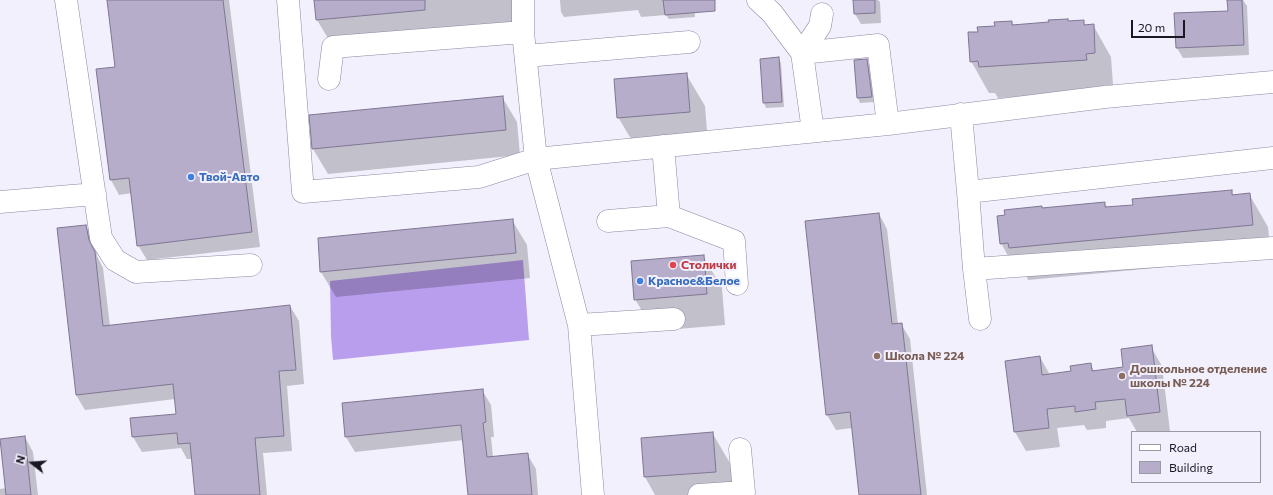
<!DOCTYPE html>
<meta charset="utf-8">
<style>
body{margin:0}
#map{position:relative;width:1273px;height:495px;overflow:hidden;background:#f3f0fd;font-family:Commissioner,sans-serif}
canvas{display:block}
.legend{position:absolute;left:1131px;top:431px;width:130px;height:52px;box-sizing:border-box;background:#f3f0fd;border:1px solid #9c99a5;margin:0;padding:5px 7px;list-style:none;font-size:12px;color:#1a1722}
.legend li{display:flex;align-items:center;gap:8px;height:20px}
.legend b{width:20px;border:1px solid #9c99a5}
.north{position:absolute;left:12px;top:443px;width:40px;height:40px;-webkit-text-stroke:3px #f3f0fd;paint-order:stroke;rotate:287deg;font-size:11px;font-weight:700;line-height:16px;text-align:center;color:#1a1722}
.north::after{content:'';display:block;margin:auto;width:14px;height:18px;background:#1a1722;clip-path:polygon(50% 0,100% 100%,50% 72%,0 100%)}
.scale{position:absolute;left:1131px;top:20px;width:54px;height:18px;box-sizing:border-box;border:2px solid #1a1722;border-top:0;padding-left:5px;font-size:12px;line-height:14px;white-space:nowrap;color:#1a1722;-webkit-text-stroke:3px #f3f0fd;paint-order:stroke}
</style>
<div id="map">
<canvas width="1273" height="495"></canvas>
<ul class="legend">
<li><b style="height:5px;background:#fff"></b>Road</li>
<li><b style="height:11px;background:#b6adcb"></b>Building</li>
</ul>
<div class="north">N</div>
<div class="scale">20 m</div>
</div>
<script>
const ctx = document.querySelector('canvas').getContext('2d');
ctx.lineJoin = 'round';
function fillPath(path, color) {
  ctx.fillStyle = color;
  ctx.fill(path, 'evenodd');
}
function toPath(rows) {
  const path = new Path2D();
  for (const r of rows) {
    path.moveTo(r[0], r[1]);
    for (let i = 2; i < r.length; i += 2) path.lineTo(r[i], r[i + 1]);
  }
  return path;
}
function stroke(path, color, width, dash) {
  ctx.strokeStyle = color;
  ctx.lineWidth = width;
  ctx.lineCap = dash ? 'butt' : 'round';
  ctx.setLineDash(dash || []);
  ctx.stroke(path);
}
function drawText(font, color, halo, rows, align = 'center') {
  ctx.font = font + ' Commissioner,sans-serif';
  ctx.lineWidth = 4;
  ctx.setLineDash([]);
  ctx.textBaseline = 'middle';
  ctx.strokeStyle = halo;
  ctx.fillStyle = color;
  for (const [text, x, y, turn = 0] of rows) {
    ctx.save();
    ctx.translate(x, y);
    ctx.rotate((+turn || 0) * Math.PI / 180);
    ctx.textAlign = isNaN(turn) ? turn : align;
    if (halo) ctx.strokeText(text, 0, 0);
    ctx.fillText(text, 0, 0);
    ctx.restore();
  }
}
const forest = toPath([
 [523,260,529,340,333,360,331,336,330,281]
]);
const shadow = toPath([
 [108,0,229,0,260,247,147,260,138,245,132,193,119,195,111,180,116,68],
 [315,0,520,0,523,28,332,45,317,20],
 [560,0,694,0,695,17,669,19,666,15,641,17,638,10,564,17,561,12],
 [854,0,878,0,880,2,881,23,861,24,855,14],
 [1228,0,1243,0,1247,6,1249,55,1183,58,1177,48,1175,14,1229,12],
 [1083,21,1086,26,1093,25,1111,57,1113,85,1104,85,1104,92,998,98,995,93,989,93,971,61,979,33,1011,22,1014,25],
 [778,58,781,63,784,107,766,108,764,103],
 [867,60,869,65,874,102,860,103,858,98],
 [686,74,705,106,708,143,637,149,618,117],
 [502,97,517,122,520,155,328,174,313,149],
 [1231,191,1234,196,1249,194,1268,227,1271,257,1028,280,1026,275,1019,276,1001,243,1042,207,1043,209,1104,203,1108,208,1134,206],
 [879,214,887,229,898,324,901,324,910,339,927,495,860,495,852,428,836,430,827,415],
 [512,220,527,245,530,278,336,297,321,272],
 [86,226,95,241,97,256,103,268,110,326,290,306,299,321,304,384,287,386,292,451,263,453,267,495,196,495,193,459,187,459,181,448,142,452,133,437,131,419,177,415,175,399,85,410,76,395],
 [703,256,722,288,725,325,654,331,635,299],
 [1151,347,1162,366,1170,431,1137,432,1129,418,1106,421,1106,428,1087,430,1084,425,1057,428,1060,447,1026,451,1015,432,1040,357,1050,375,1072,372,1090,364,1095,372,1124,368],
 [482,390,491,405,494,437,491,437,493,457,527,454,536,469,538,495,469,495,464,440,355,452,346,437],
 [713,434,731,465,733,495,655,495,645,477,642,439],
 [25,437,33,452,38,495,0,495,0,489,6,488]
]);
const building = toPath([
 [107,0,223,0,252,232,137,246,129,178,110,180,96,69,115,67,107,0],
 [314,0,425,0,425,10,316,20,314,0],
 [663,0,715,0,715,11,665,15,663,0],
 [853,0,875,0,875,13,854,14,853,0],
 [1227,0,1242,0,1244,45,1176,48,1174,13,1228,11,1227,0],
 [1068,19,1068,21,1084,20,1084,25,1094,24,1095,53,1086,54,1087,60,979,67,978,61,970,62,968,32,978,32,977,27,995,26,994,22,1012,21,1012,25,1049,22,1048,20,1068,19],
 [779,57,782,102,763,103,760,59,779,57],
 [867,59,872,97,857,98,854,60,867,59],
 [687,73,690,112,617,118,614,79,687,73],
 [503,96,506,130,312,149,309,115,503,96],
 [1232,190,1232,195,1250,193,1253,225,1009,248,1008,243,1000,244,997,216,1005,215,1004,210,1042,206,1042,208,1105,202,1105,207,1133,205,1132,199,1232,190],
 [879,213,892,324,902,323,921,495,859,495,850,412,826,415,805,221,879,213],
 [513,219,516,253,320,272,318,238,513,219],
 [86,225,89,240,95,252,103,326,290,305,296,370,279,371,284,436,255,438,260,495,195,495,190,443,178,444,177,433,132,437,130,418,176,414,173,384,76,395,57,228,86,225],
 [704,255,707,294,634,300,631,261,704,255],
 [1152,345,1160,412,1127,416,1125,399,1095,402,1096,409,1075,412,1075,406,1047,409,1049,428,1014,432,1005,361,1040,356,1042,375,1071,371,1070,366,1091,363,1092,371,1123,367,1121,349,1152,345],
 [483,389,486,422,483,423,487,457,528,453,532,495,468,495,461,425,345,437,342,403,483,389],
 [713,432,716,472,644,477,641,438,713,432],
 [25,436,31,495,6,495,0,439,25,436]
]);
const minor = toPath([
 [66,0,101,238,115,260,136,272,251,265],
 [288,0,303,192,479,177,536,159,888,124,1105,97,1273,82],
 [523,0,523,32,536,159,579,325,593,495],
 [758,0,772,13,802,53,813,131],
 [822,14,820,26,802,53,878,45,888,124],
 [526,56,689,42],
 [329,79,333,47,523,32],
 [961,114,968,192,1273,158],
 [968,192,974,269,1273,248],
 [0,202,95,194],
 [669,216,734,241,737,284],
 [608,221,669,216,663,146],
 [974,269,980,319],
 [579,325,674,319],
 [699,495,744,492,740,449]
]);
const markers = [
 [191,177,4,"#3f7fe0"],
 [673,265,4,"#e0444e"],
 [640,281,4,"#3f7fe0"],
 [877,356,4,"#8d6e63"],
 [1122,376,4,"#8d6e63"]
];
const shopNames = [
 ["Твой-Авто",199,177],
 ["Красное&Белое",648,281]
];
const healthNames = [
 ["Столички",681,265]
];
const educationNames = [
 ["Школа № 224",885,356],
 ["Дошкольное отделение",1130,369],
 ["школы № 224",1130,383]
];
fillPath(forest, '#b99eee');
fillPath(shadow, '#0003');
fillPath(building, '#b6adcb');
stroke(building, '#7f7693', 1);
stroke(minor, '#8f86a3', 23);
stroke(minor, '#fff', 22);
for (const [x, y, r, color] of markers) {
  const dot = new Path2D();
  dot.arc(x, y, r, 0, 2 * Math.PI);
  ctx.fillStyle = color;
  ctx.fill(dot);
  stroke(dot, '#f3f0fd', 1.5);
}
drawText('bold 12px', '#366cbe', '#f3f0fd', shopNames, 'left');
drawText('bold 12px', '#be3a42', '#f3f0fd', healthNames, 'left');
drawText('bold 12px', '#785e54', '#f3f0fd', educationNames, 'left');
</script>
